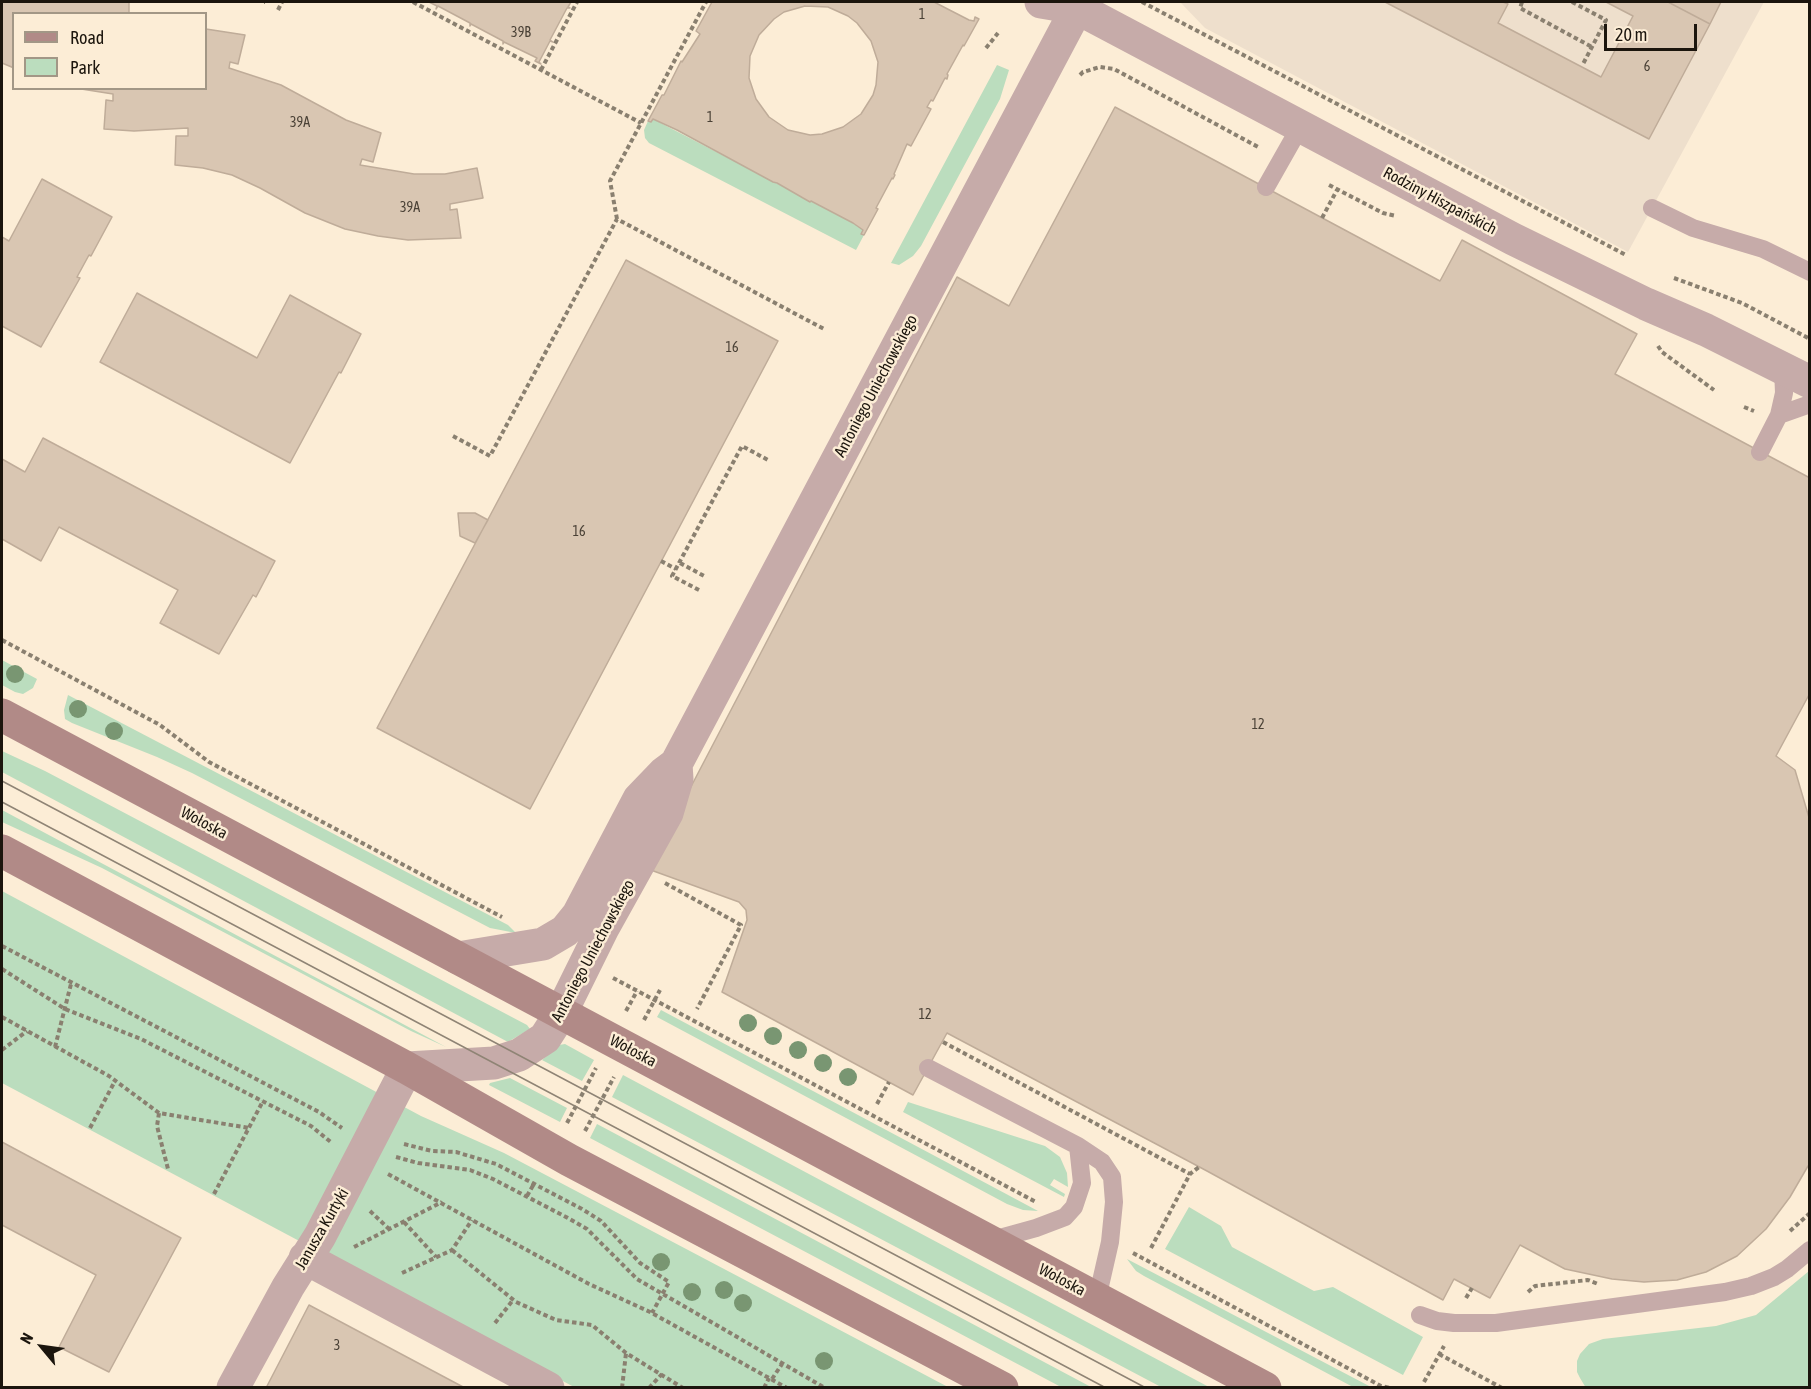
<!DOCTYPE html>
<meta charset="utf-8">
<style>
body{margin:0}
#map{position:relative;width:1811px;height:1389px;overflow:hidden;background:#fcedd6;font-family:"Asap Condensed",sans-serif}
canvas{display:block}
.frame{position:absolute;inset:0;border:3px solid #1b150d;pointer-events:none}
.legend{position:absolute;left:12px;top:12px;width:195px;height:78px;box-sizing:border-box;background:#fcedd6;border:2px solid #a29786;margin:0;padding:8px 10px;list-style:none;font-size:18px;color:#1b150d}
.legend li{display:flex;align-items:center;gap:12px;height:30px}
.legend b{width:30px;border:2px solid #a29786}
.north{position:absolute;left:12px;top:1317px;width:60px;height:60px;-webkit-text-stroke:4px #fcedd6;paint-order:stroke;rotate:299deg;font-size:16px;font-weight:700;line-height:24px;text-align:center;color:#1b150d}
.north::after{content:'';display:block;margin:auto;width:21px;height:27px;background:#1b150d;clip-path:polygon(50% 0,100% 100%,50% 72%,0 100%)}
.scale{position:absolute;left:1604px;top:24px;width:93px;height:27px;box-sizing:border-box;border:3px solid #1b150d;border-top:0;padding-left:8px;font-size:18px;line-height:21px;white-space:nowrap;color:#1b150d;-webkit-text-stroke:4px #fcedd6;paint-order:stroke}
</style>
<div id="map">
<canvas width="1811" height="1389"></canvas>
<div class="frame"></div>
<ul class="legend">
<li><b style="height:8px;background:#b18a87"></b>Road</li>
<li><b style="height:16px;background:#bbddbe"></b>Park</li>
</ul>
<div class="north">N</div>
<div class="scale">20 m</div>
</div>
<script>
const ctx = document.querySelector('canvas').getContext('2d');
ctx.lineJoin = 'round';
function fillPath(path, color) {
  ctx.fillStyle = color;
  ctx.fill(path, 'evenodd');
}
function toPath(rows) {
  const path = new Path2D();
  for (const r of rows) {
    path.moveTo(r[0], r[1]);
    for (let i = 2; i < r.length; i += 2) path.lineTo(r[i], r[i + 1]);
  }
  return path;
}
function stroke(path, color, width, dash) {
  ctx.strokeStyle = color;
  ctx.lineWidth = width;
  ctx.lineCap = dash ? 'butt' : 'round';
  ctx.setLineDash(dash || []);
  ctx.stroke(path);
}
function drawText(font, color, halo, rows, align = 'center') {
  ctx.font = font + ' "Asap Condensed",sans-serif';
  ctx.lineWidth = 5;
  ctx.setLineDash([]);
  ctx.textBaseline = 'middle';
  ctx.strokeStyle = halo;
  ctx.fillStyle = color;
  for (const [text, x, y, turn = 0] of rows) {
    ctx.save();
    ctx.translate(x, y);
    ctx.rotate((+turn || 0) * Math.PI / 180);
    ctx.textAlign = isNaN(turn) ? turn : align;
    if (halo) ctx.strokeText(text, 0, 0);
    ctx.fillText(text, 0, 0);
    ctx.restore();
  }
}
const industrial = toPath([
 [1180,2,1764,2,1628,252,1205,28]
]);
const green = toPath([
 [997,65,1009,70,1000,99,921,246,913,256,899,265,891,263],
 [653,119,853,223,863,230,861,234,864,235,856,250,649,143,645,138,644,130,648,121,651,122],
 [2,660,37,679,33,688,23,694,15,692,2,685],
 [68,695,508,925,516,933,490,928,192,773,157,757,72,723,65,719,64,710],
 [2,751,45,771,527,1025,530,1029,508,1042,2,772],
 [2,810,446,1047,411,1031,102,868,2,822],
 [2,891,421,1116,504,1153,948,1387,574,1387,2,1083],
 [661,1010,1010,1196,1038,1211,1023,1210,1007,1204,657,1017],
 [565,1044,594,1060,582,1081,542,1060,559,1045],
 [623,1075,1209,1387,1161,1387,612,1097],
 [510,1078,567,1108,560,1122,489,1085,490,1083],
 [908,1102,1045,1146,1060,1157,1067,1173,1068,1187,1054,1179,1050,1185,1065,1194,1064,1197,903,1112],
 [597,1124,1091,1387,1061,1387,590,1138],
 [1189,1207,1221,1226,1232,1247,1314,1291,1333,1287,1423,1337,1403,1375,1165,1249],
 [1127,1259,1371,1387,1353,1387,1144,1276,1136,1271],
 [1809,1271,1809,1387,1586,1388,1580,1378,1577,1372,1577,1361,1580,1354,1589,1344,1603,1339,1716,1326,1756,1315]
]);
const building = toPath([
 [2,2,129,2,129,14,14,14,14,68,2,63,2,2],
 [429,2,571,2,568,7,570,8,567,8,550,40,553,42,550,41,539,62,541,64,535,61,537,58,504,42,503,44,503,41,471,24,470,26,470,23,438,6,436,9,437,6,429,2],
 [712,2,934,2,969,20,974,21,975,17,979,19,964,46,963,45,947,74,948,75,947,79,945,78,933,101,931,100,927,107,931,109,911,146,907,144,894,174,895,175,893,179,892,178,876,208,878,209,864,235,861,234,863,230,853,223,811,201,810,202,777,183,773,182,677,130,653,119,651,122,648,121,662,95,664,95,681,61,682,62,700,34,696,31,712,2],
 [805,6,828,7,848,16,857,23,871,41,878,62,876,85,873,95,861,114,843,127,822,134,810,135,788,130,769,117,756,99,749,78,750,56,759,35,774,19,784,12,805,6],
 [1385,2,1503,2,1508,4,1498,23,1601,77,1633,16,1606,2,1668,2,1710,24,1649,139,1385,2],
 [1668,2,1721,2,1710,24,1668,2],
 [206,29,245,35,238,64,230,62,229,68,281,85,346,120,381,133,373,162,362,159,360,165,414,174,445,174,477,168,483,198,450,204,450,210,457,209,461,238,408,240,378,236,345,229,305,213,260,188,232,175,203,168,175,165,176,136,188,136,188,128,134,131,104,129,106,100,113,101,113,94,75,88,206,88,206,29],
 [1115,107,1440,281,1462,240,1637,334,1615,374,1810,478,1810,693,1776,756,1795,770,1810,821,1810,1167,1808,1166,1790,1197,1766,1229,1737,1256,1706,1272,1677,1280,1644,1282,1612,1279,1565,1269,1520,1245,1490,1298,1454,1279,1443,1300,1207,1171,947,1033,913,1095,722,992,747,920,746,910,739,902,648,869,957,277,1009,306,1115,107],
 [42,179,112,217,91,256,89,255,77,277,80,278,41,347,2,326,2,237,9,241,42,179],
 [626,260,778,341,530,809,377,728,626,260],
 [137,293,257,358,290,295,361,334,341,373,339,372,290,463,100,362,137,293],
 [43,438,275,561,256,597,253,595,219,654,160,623,178,590,59,527,41,561,2,539,2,459,25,472,43,438],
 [458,513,475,513,488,520,475,543,460,536,458,513],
 [2,1142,181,1238,109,1372,59,1347,96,1275,2,1225,2,1142],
 [309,1305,465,1388,266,1388,309,1305]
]);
const path = toPath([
 [264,2,265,2],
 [413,2,641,123],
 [1142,2,1626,255],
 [1522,2,1520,8,1592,47],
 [1572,2,1606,20,1583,64],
 [278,10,282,2],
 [986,48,998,33],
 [541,70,577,2],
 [1080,75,1083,72,1100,67,1114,69,1260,148],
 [1329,185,1383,213,1396,216],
 [1322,218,1337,190],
 [617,219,610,181,706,2],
 [1674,278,1742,303,1810,339],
 [1658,346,1662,352,1714,390],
 [1744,407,1754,411],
 [453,436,490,456,617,219,824,329],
 [661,561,676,569],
 [680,563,706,577],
 [699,590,672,576,742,446,768,460],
 [2,640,160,725,209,762,502,917],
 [665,883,741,925,697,1009],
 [2,946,319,1112,342,1128],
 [2,969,65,1009,141,1039,311,1126,332,1143],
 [613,978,1036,1202],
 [626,1011,637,991],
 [2,1017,109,1076,159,1113,249,1128],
 [644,1020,660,990],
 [943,1042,1190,1174],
 [55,1047,71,984],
 [2,1050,27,1031],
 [877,1104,889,1082],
 [159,1113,157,1126,168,1169],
 [567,1123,596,1068],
 [90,1128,115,1081],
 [585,1131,614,1077],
 [404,1144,432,1151,456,1152,496,1164,582,1209,601,1221,640,1263,669,1282,652,1313],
 [396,1157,418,1163,470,1170,493,1179,566,1217,587,1229,637,1279,825,1388],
 [388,1174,589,1284,650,1312,787,1388],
 [214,1194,263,1101],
 [527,1196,535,1182],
 [370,1211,389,1229],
 [404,1222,436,1257],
 [1790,1231,1810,1213],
 [354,1247,442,1202],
 [1151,1248,1190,1174,1199,1167],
 [452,1250,516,1302,556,1320,592,1325,626,1353,683,1388],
 [1133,1253,1381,1386,1390,1388],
 [402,1273,452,1250,472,1220],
 [1528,1292,1535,1286,1588,1280,1598,1284],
 [1466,1298,1472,1288],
 [495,1323,513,1300],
 [1439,1354,1502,1388],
 [772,1379,782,1364],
 [1424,1382,1444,1346],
 [622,1388,626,1353],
 [649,1388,662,1374],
 [764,1388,769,1378]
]);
const lane = toPath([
 [1266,187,1300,127],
 [1652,208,1693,228,1763,249,1810,272],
 [1779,415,1810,404],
 [1760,452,1779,415,1784,393,1783,368],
 [928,1068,1078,1146,1102,1162,1112,1177,1114,1202,1110,1242,1097,1299],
 [989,1241,1036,1228,1065,1217,1074,1207,1082,1183,1078,1146],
 [1420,1315,1437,1321,1454,1323,1496,1323,1725,1292,1751,1286,1774,1277,1787,1269,1810,1250]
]);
const street = toPath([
 [1041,2,1077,8],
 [1070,2,1077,8,1513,239,1646,304,1706,330,1810,382],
 [458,958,543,944,565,931,578,915,639,799,664,773,676,764,1077,8],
 [305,1258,548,1388],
 [233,1388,288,1287,320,1236,407,1068,494,1063,519,1055,545,1038,561,1013,603,928,667,813,677,779,676,764]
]);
const secondary = toPath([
 [2,715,1265,1388],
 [2,851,407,1068,569,1160,1002,1388]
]);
const tram = toPath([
 [2,781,1146,1388],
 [2,802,1106,1388]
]);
const trees = [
 [15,674],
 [78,709],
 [114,731],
 [748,1023],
 [773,1036],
 [798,1050],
 [823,1063],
 [848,1077],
 [661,1262],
 [724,1290],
 [692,1292],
 [743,1303],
 [824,1361]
];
const numberNames = [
 ["1",922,15],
 ["39B",521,33],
 ["6",1647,67],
 ["1",710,118],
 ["39A",300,123],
 ["39A",410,208],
 ["16",732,348],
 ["16",579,532],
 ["12",1258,725],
 ["12",925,1015],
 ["3",337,1346]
];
const streetNames = [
 ["Rodziny Hiszpańskich",1440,201,28],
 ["Antoniego Uniechowskiego",876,386,-62],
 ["Wołoska",204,823,28],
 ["Antoniego Uniechowskiego",593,951,-62],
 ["Wołoska",633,1051,28],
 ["Janusza Kurtyki",322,1229,-60],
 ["Wołoska",1062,1280,28]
];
fillPath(industrial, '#eedfcc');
fillPath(green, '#bbddbe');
fillPath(building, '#d9c6b2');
stroke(building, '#bfac99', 1.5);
stroke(path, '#8a8070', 4, [4.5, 3]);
stroke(lane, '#c6aba9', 18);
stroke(street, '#c6aba9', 33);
stroke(secondary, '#b18a87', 33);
stroke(tram, '#8f8475', 1.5);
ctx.fillStyle = '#799672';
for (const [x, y] of trees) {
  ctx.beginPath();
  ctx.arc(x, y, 9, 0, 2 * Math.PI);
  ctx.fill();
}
drawText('14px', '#4a4136', null, numberNames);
drawText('16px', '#1b150d', '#fcedd6', streetNames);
</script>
